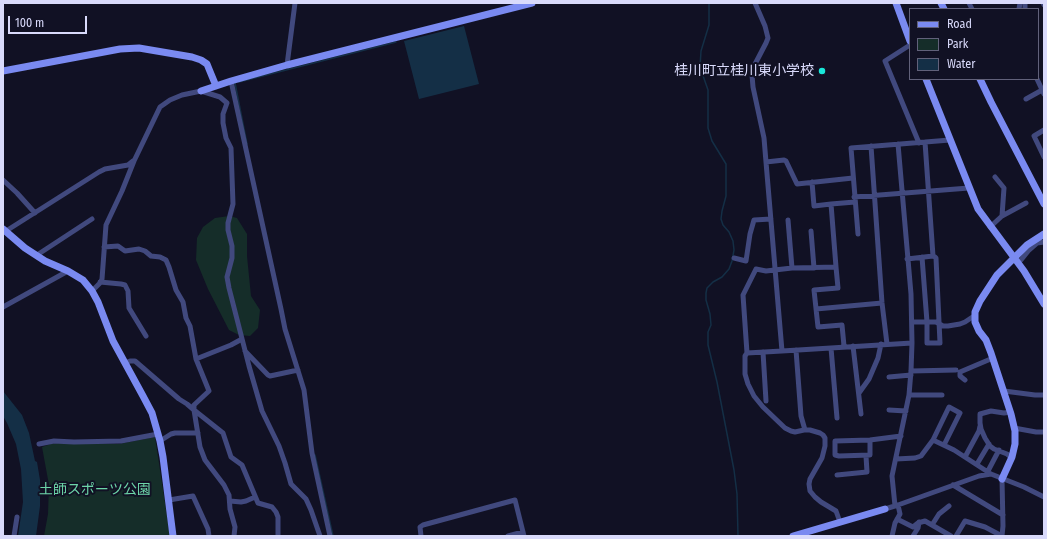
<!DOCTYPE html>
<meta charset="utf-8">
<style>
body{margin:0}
#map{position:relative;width:1047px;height:539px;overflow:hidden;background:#111124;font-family:"Fira Sans Condensed",sans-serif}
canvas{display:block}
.frame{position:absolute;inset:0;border:4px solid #d9dafb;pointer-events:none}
.legend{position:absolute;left:909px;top:8px;width:130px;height:72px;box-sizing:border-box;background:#111124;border:1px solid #61617a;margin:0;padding:5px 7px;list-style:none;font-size:12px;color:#d9dafb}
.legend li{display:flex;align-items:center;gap:8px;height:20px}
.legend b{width:20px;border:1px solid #61617a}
.scale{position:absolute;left:8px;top:16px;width:79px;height:18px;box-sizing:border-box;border:2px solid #d9dafb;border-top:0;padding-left:5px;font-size:12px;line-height:14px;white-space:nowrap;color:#d9dafb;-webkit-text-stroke:3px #111124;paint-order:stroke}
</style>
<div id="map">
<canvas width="1047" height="539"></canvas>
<div class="frame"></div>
<ul class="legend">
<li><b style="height:5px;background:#7a8af1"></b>Road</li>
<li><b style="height:11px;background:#152d29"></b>Park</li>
<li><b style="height:11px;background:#142f46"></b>Water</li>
</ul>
<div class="scale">100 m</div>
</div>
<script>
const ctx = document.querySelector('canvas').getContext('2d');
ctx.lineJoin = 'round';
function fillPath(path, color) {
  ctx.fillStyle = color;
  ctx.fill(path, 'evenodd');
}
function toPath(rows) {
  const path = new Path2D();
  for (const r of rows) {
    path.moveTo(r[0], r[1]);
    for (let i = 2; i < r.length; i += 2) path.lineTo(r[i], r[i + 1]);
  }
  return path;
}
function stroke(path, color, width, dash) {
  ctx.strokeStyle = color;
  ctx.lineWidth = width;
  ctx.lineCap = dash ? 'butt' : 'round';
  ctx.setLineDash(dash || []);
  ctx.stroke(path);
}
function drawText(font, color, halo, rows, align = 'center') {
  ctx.font = font + ' "Fira Sans Condensed","Noto Sans JP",sans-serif';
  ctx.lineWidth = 4;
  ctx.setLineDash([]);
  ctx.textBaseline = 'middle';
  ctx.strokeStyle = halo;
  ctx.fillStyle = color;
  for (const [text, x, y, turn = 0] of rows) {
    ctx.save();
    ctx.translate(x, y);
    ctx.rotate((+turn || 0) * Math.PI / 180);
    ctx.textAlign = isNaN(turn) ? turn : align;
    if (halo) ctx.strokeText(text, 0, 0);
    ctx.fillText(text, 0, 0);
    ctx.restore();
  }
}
const green = toPath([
 [229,216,237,218,247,234,247,256,251,296,260,310,258,328,250,336,239,335,229,330,208,289,196,260,197,238,203,227,215,218],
 [155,437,170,536,44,536,48,514,49,485,42,447,51,444,59,443,119,444]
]);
const water = toPath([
 [464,26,479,84,419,99,404,41],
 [3,391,22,415,29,433,35,461,37,462,40,480,40,506,36,536,18,536,23,502,21,469,16,444,7,423,3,416]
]);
const stream = toPath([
 [709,3,709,25,701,51,700,67,708,90,708,128,712,141,726,164,726,196,722,211,721,219,723,225,729,232,733,241,734,250,732,261,729,269,722,277,713,282,707,288,706,293,706,300,710,314,711,325,708,332,708,345,717,382,734,470,737,494,738,536],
 [239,82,396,42],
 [235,83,247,144],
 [315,455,333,536]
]);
const street = toPath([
 [755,3,765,26,768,38,766,43,754,66,752,75,753,87,764,138,766,162,782,351,912,343],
 [969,3,972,9],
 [1043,3,1044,5],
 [1019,9,1020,3],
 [1025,9,1025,3],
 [910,45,885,61,919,143],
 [287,65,295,3],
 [1037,79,1044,94],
 [231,81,281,309,285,329,304,390,312,453,330,536],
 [1026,99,1044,89],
 [1044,130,1034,136,1044,157],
 [871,146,882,303,887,344],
 [766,162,784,160,786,161,797,184,853,178],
 [3,180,17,193,35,213],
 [812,182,814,206,831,204],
 [854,197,969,188],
 [1002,216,1026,203],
 [788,220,792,268],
 [990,227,1002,216,1004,188,995,177],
 [6,231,99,172,105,169,128,165,133,161],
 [811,231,814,268],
 [858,234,851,148,950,140],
 [104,247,118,246,125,251,139,249,145,251,151,256,160,257,166,260,169,267,176,290,183,302,186,318,190,326,196,359,209,391,194,405,194,410,200,447,205,460,224,485,229,495,230,509,235,527,234,536],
 [37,255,92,219],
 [922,257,927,322,927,343,940,343,936,258,935,257,933,256],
 [734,258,746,261,750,234,754,220,771,219],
 [907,259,933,256,925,142],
 [1021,260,1029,250,1037,243,1044,242],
 [836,267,838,288,814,290,818,327,842,325,844,346],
 [100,282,121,284,125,285,128,291,129,308,146,336],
 [92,291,100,283,102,279,106,225,122,191,134,161,160,107,170,100,182,95,201,91,220,97,227,103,223,114,223,123,226,138,231,148,233,204,228,223,228,230,232,246,232,258,227,277,229,288,249,366,262,411,279,446,285,463,291,484,306,499,311,510,320,536],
 [3,307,68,271],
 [816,309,882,303],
 [912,322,936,322,943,326,948,326,960,324,965,322,974,316],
 [853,346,861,414],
 [831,348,837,418],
 [796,350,801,416,805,430],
 [245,351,268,375,270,376,298,370],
 [782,351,747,353,745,356,745,374,748,384,754,396,763,407,785,428,791,431,795,432,804,430,810,430,820,433,823,435,825,438,825,446,822,458,810,479,809,484,810,491,815,497,821,502,836,511,840,522],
 [763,352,766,401],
 [747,353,743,295,756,269,766,271,792,268,836,267,831,204,855,202],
 [196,359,231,345,242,339],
 [125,363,130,361,135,361,179,399,187,404,194,410,223,433,231,457,242,465,258,503,272,507,276,512,278,517,278,536],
 [911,371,956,370],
 [889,377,911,375],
 [965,380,960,376,960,372,993,358],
 [1004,391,1035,395,1044,395],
 [859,393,869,379,878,358,881,344],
 [909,395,942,395],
 [889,410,906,411],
 [1011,412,1004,413,991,411,980,414,980,423,981,429,985,438,990,446,994,449,1007,454,1012,458],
 [1014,428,1036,432,1044,432],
 [870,440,870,455,839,456,835,455,835,441,870,440,901,436],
 [933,440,954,450,991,474,1024,487,1044,497],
 [160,441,171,434,175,433,198,433],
 [39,444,54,441,74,442,121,441,158,434],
 [965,457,979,431,980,426],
 [896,459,915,458,921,456,933,440,949,407,960,413,944,445],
 [977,464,989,444],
 [988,471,999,450],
 [837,475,867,472,866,456],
 [953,485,1003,515],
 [169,500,193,496,208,529,209,536],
 [230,501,241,502,246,501,255,497],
 [895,506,892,476,909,395,911,371,912,343,911,294,898,144],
 [885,509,898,505,979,476,991,474],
 [897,519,913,527,918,523,925,521,951,536],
 [932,525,939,514,949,506],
 [14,536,17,517],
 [421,536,420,527,423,525,515,500,524,536],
 [508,536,523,532],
 [892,536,895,523,900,514,898,505],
 [913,536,918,528,919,522],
 [956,536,965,521,985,527,1002,536,1003,526,1002,479]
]);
const secondary = toPath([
 [896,3,910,41],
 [941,3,944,9],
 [3,71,120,49,139,48,192,57,201,60,207,64,209,69,216,86],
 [926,79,978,209,1024,271,1044,304],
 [980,79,991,102,1044,204],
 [201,91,231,81,287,65,532,3],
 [3,229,25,248,45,261,68,271,83,280,92,291,98,302,113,341,143,396,152,413,160,441,163,457,173,536],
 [1002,479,1012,457,1015,444,1015,431,1011,414,991,353,986,340,979,331,975,322,975,312,980,301,997,275,1027,245,1044,234],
 [793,536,885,509]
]);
const markers = [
 [822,71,4,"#19e7d9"]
];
const poiNames = [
 ["桂川町立桂川東小学校",814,71]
];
const parkNames = [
 ["土師スポーツ公園",95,490]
];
fillPath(green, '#152d29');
fillPath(water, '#142f46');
stroke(stream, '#142f46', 1.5);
stroke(street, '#41497e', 5);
stroke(secondary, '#7a8af1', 7);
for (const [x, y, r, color] of markers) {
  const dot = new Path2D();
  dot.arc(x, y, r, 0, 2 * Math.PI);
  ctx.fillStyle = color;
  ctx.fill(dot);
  stroke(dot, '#111124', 1.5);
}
drawText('14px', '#d9dafb', '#111124', poiNames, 'right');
drawText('14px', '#6cd4a8', '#111124', parkNames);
</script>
